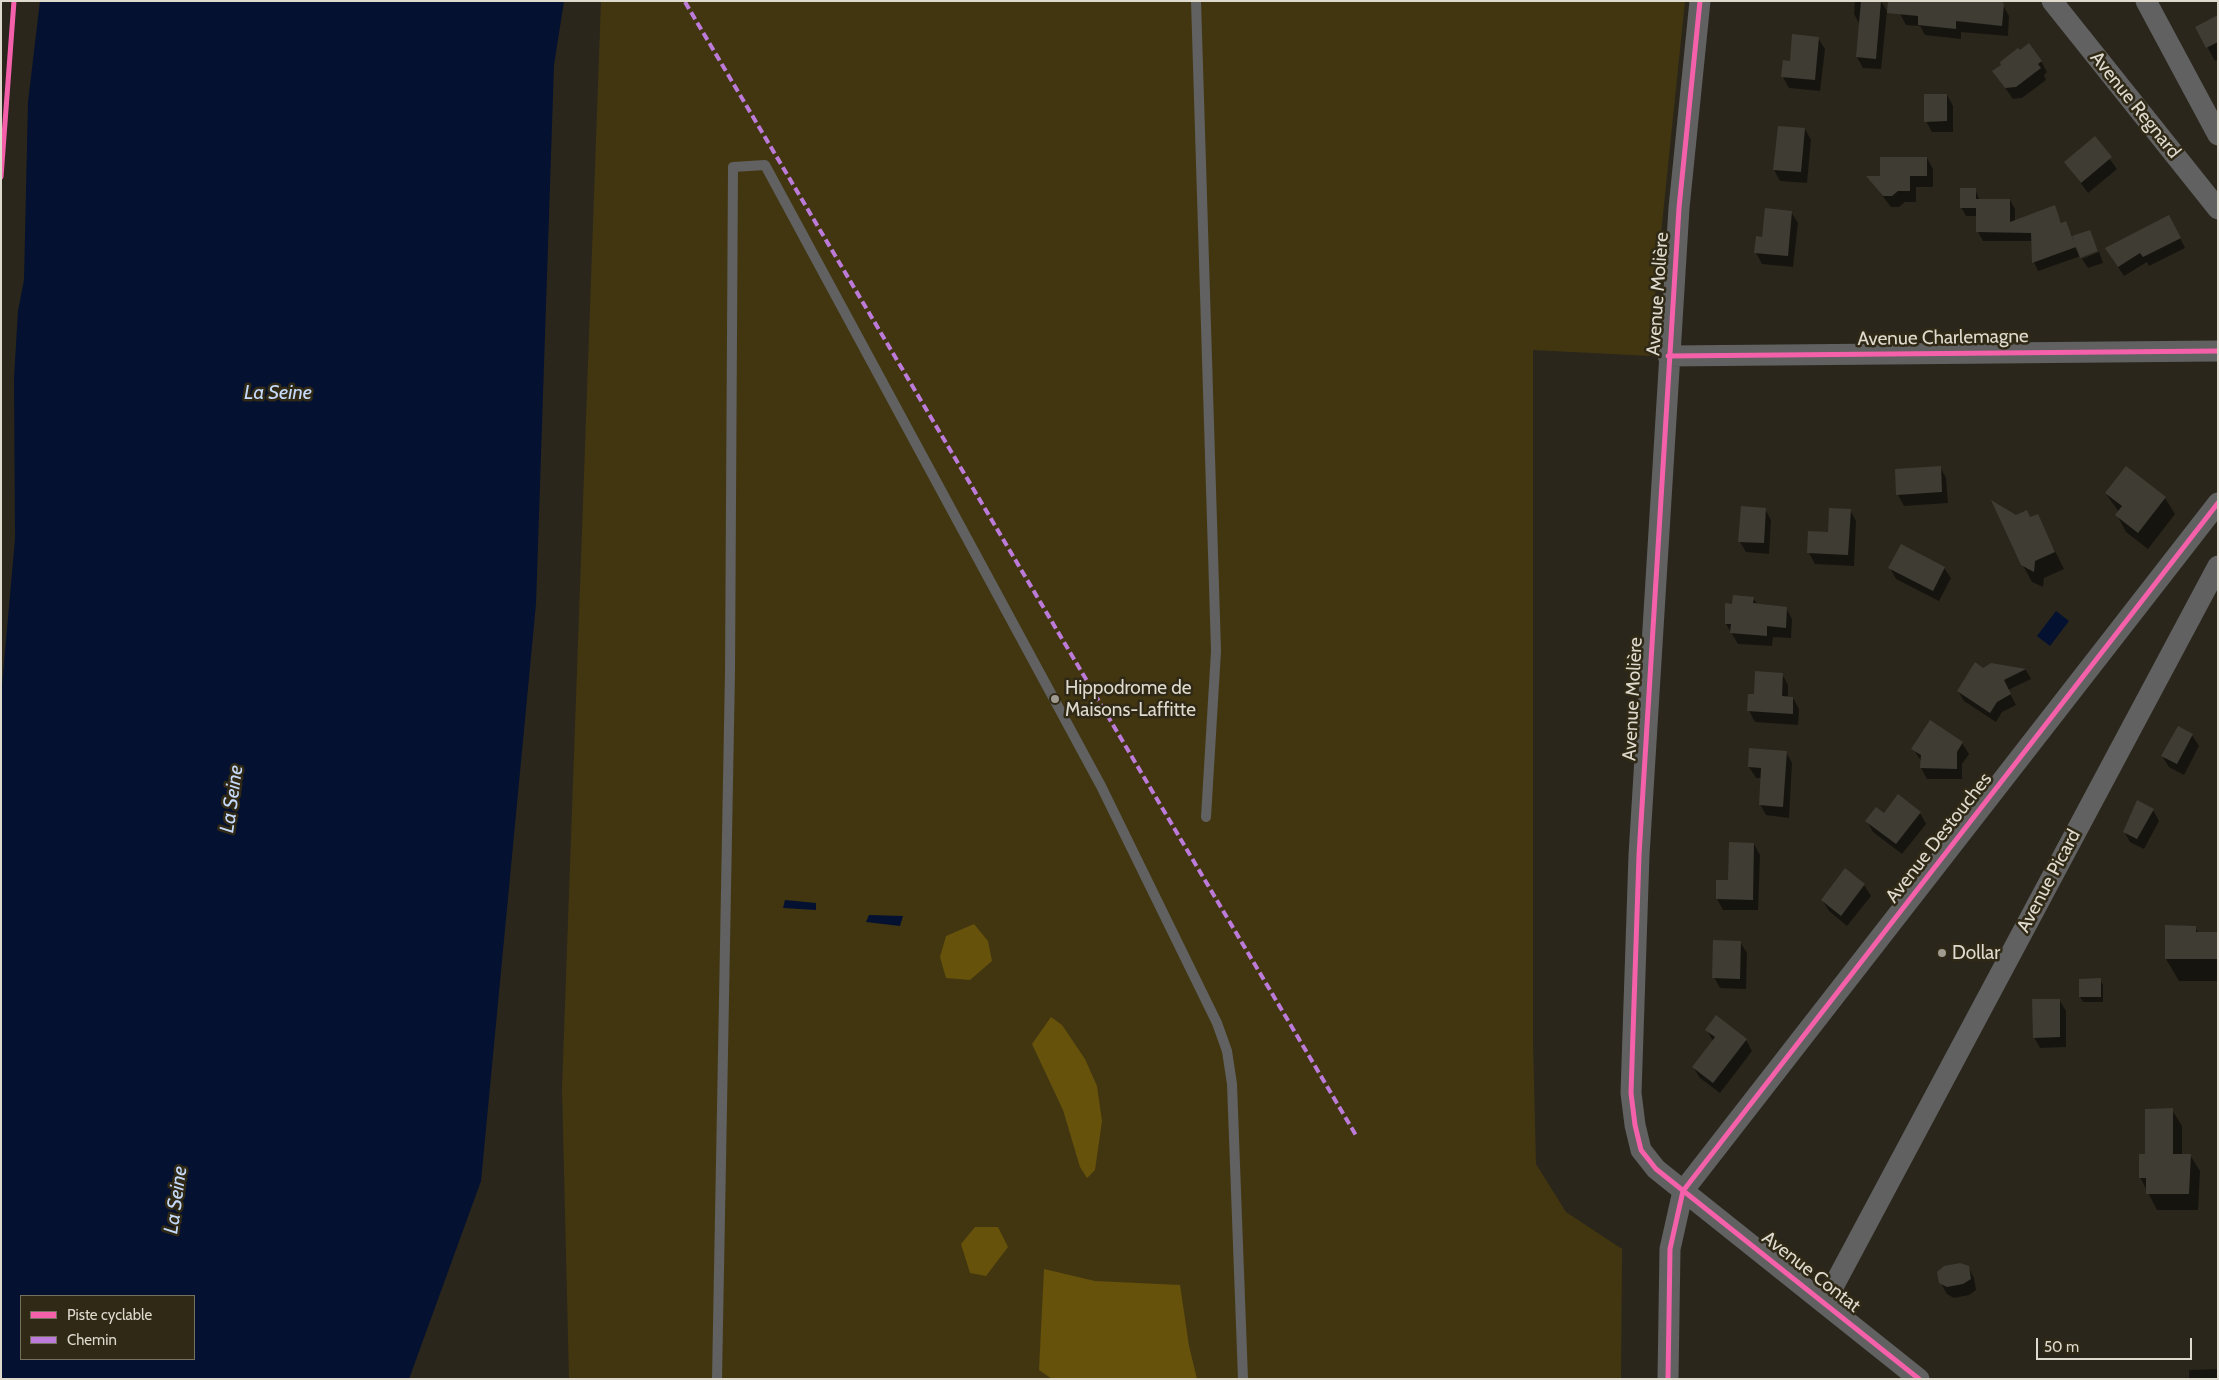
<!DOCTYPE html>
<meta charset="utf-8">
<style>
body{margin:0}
#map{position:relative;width:2219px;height:1380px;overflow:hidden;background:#2a261c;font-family:Cabin,sans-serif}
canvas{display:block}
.frame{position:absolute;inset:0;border:2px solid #dedace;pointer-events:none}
.legend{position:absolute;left:20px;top:1295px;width:175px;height:65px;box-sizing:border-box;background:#302916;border:1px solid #767060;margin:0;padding:6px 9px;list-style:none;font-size:15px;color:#dedace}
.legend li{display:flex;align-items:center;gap:10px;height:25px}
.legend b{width:25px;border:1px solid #767060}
.scale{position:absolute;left:2036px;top:1338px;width:156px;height:22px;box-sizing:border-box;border:2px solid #dedace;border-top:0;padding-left:6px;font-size:15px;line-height:18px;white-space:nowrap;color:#dedace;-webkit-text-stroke:4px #302916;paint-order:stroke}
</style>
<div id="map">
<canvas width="2219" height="1380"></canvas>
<div class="frame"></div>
<ul class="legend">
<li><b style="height:6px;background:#f560ab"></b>Piste cyclable</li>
<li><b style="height:6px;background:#bd7bd9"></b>Chemin</li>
</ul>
<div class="scale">50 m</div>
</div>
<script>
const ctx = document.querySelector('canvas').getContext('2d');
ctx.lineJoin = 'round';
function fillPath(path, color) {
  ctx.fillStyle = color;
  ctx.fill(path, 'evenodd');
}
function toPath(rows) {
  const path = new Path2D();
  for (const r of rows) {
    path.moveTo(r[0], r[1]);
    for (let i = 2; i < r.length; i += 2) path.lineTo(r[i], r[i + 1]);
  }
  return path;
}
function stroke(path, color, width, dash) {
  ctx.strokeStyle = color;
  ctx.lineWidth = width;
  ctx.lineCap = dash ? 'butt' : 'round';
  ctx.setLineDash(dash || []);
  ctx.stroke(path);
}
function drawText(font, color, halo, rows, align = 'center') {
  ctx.font = font + ' Cabin,sans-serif';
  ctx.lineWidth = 5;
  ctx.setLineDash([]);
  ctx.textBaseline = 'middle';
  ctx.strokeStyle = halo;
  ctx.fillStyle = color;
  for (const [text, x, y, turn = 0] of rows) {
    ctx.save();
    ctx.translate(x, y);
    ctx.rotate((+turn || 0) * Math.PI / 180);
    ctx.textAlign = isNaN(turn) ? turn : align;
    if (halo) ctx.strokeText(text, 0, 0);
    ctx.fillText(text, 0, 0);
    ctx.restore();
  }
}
const green = toPath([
 [601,1,1685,1,1656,282,1651,356,1533,350,1533,1042,1536,1164,1566,1212,1622,1249,1621,1379,569,1379,562,1088]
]);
const forest = toPath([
 [974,924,988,941,992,961,970,980,946,978,940,957,946,936],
 [1051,1017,1062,1025,1085,1059,1097,1086,1102,1121,1095,1170,1087,1178,1080,1167,1063,1110,1032,1044],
 [975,1227,998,1227,1008,1247,986,1276,970,1273,961,1244],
 [1044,1269,1095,1281,1180,1285,1189,1346,1197,1379,1052,1379,1039,1370]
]);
const water = toPath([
 [40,1,564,1,554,65,536,604,481,1181,409,1379,1,1379,1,697,15,539,14,378,18,311,24,280,28,102],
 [21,1296,194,1296,194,1359,21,1359],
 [2056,611,2069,621,2050,646,2037,636],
 [785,900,816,903,816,910,783,908],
 [869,915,903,916,900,926,866,922]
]);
const shadow = toPath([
 [1855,1,1881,1,1887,11,1881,69,1863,68,1857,57,1860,25,1854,14],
 [2003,5,2009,16,2008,36,1961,32,1961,39,1925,35,1920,26,1906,25,1900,14],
 [2218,16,2218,60,2215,61,2197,28],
 [1818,38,1825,49,1820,91,1789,88,1783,77],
 [2041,61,2047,72,2044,75,2046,80,2022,98,2013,99,1994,72,2003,65],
 [1947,95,1953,106,1953,132,1932,132,1926,121],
 [1805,129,1811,140,1807,183,1780,181,1774,170],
 [2094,138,2117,169,2088,193,2065,162],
 [1927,158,1933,169,1933,187,1916,187,1916,202,1905,202,1899,207,1891,207,1868,177,1881,177],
 [1975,189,1980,201,2010,200,2015,209,2015,222,2054,207,2062,224,2065,223,2073,237,2089,231,2098,250,2038,271,2034,262,2033,241,1983,241,1978,232,1977,216,1966,216,1961,207],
 [2074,241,2079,255,2072,242],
 [1791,212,1798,223,1793,267,1762,264,1756,253],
 [2174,226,2185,248,2149,266,2147,262,2124,276,2112,258],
 [2099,252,2103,263,2088,268,2082,259],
 [1940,467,1946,478,1948,503,1904,506,1898,495],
 [2106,494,2165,498,2175,514,2148,549,2126,532,2117,515,2119,512],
 [1765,509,1771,520,1769,554,1746,552,1740,542],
 [1850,510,1856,521,1854,566,1815,564,1809,553],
 [2037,515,2064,569,2044,578,2043,587,2032,582,2022,564,2016,517,2031,518],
 [1890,568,1944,568,1951,578,1939,601,1896,579],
 [1753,598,1757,604,1786,608,1792,619,1791,638,1773,637,1772,646,1738,644,1726,624,1733,605],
 [1991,665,2026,670,2031,679,2008,690,2016,705,2002,712,1996,722,1964,701,1958,691,1983,669],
 [1782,674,1788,685,1788,698,1793,698,1799,709,1798,725,1755,722,1749,711,1755,695],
 [2192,735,2199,746,2184,775,2169,767,2162,756],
 [1962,743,1969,754,1962,764,1962,779,1927,779,1921,768,1922,762,1913,749],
 [1786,752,1792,763,1789,818,1766,815,1760,804,1762,778,1756,778,1749,767],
 [2153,810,2159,821,2144,849,2130,842,2124,831],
 [1920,813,1926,824,1902,854,1873,832,1867,821],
 [1754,844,1760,855,1758,910,1723,910,1717,899],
 [1846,870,1864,885,1871,896,1847,926,1829,911,1822,900],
 [2195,927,2199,934,2218,933,2218,981,2179,981,2166,959],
 [1740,942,1747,953,1746,989,1720,988,1714,977],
 [2100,980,2103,985,2103,1002,2083,1002,2080,997],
 [2060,1001,2066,1011,2066,1047,2040,1048,2034,1037],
 [1707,1030,1746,1040,1752,1051,1720,1093,1700,1078,1693,1067,1713,1041],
 [2172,1110,2182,1126,2182,1155,2190,1155,2200,1171,2198,1210,2157,1210,2140,1177,2146,1155],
 [1968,1267,1974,1278,1976,1290,1969,1295,1954,1298,1947,1294,1941,1283],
 [2218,1369,2218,1379,2189,1379,2189,1370]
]);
const building = toPath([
 [1861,1,1881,1,1876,59,1856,57],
 [1888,1,2001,1,2004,4,2002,26,1956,21,1956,29,1918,25,1918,16,1887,13],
 [2218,15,2218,42,2206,48,2195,27],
 [1792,34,1819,37,1815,80,1781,77,1783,60,1790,61],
 [2029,43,2042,61,2038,64,2041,68,2016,87,2005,88,1992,71,2001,65,2000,62,2018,48,2020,50],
 [1924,94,1947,94,1947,121,1924,122],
 [1778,126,1805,128,1801,172,1773,170],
 [2095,136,2112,157,2081,183,2064,162],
 [1880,157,1927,157,1927,176,1910,176,1910,191,1898,191,1892,196,1883,196,1866,176,1880,176],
 [1960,188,1976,188,1976,199,2010,199,2010,222,2055,205,2061,223,2066,221,2076,247,2032,263,2031,233,1976,232,1976,206,1976,208,1960,208],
 [1765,208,1792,211,1788,256,1754,253,1756,236,1762,237],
 [2169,215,2181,238,2143,257,2140,253,2118,267,2105,248],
 [2090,230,2098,251,2080,258,2072,236],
 [1941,466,1942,492,1896,495,1895,469],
 [2126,466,2166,497,2138,533,2115,515,2122,506,2105,493],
 [1991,500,2016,515,2027,510,2030,517,2038,514,2055,552,2035,561,2034,572,2021,565],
 [1741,506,1766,508,1764,543,1738,542],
 [1829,508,1851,509,1848,555,1807,553,1808,531,1828,532],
 [1901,544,1945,567,1933,591,1888,568],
 [1733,595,1754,597,1753,603,1787,607,1786,628,1767,626,1767,636,1730,633,1731,624,1725,624,1725,603,1732,604],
 [1975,662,1983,668,1991,663,2026,669,2004,680,2011,694,1997,702,1990,713,1957,691],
 [1755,671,1783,673,1782,696,1793,697,1793,714,1747,711,1748,694,1754,694],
 [1930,720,1963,742,1957,752,1957,769,1920,768,1921,755,1911,749],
 [2178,726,2193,734,2177,764,2161,756],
 [1749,748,1787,751,1783,807,1759,805,1761,768,1748,767],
 [1898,794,1921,812,1896,844,1865,821,1876,807,1884,813],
 [2137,800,2154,809,2137,839,2123,832],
 [1729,842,1754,843,1753,900,1716,899,1716,880,1728,880],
 [1845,868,1865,884,1841,916,1821,900],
 [2165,925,2196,926,2196,932,2218,932,2218,959,2165,959],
 [1713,940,1741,941,1740,979,1712,978],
 [2101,978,2101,997,2079,997,2079,979],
 [2032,999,2060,999,2060,1037,2033,1038],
 [1716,1015,1747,1039,1713,1083,1692,1067,1715,1037,1705,1030],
 [2173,1108,2173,1154,2191,1154,2189,1194,2146,1194,2146,1178,2139,1178,2139,1154,2145,1154,2145,1109],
 [1960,1263,1969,1266,1971,1279,1963,1284,1947,1287,1939,1283,1937,1272,1944,1266]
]);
const lane = toPath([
 [1196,1,1216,651,1206,817],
 [717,1379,730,672,733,167,765,165,1101,786,1217,1023,1227,1051,1232,1084,1243,1379]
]);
const street = toPath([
 [1700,1,1679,208,1639,855,1631,1093,1635,1125,1641,1150,1656,1169,1919,1379],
 [2052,1,2218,209],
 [2146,1,2218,135],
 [1668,356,2218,351],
 [1825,1302,2218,566],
 [1668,1379,1670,1249,1683,1191,2218,503]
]);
const quiet = toPath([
 [685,2,1357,1137]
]);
const cycleway = toPath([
 [1700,1,1679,208,1639,855,1631,1093,1635,1125,1641,1150,1656,1169,1919,1379],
 [1,177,14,1],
 [1668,356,2218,351],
 [1668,1379,1670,1249,1683,1191,2218,503]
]);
const markers = [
 [1055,699,5,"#9f9b90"],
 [1942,953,5,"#9f9b90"]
];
const streetNames = [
 ["Avenue Regnard",2135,105,51],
 ["Avenue Molière",1658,294,-86],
 ["Avenue Charlemagne",1943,338,-1],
 ["Avenue Molière",1633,699,-87],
 ["Avenue Destouches",1939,838,-52],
 ["Avenue Picard",2049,881,-62],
 ["Avenue Contat",1811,1272,38]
];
const poiNames = [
 ["Hippodrome de",1065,688],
 ["Maisons-Laffitte",1065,710],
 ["Dollar",1952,953]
];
const waterNames = [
 ["La Seine",278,393],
 ["La Seine",232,799,-82],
 ["La Seine",176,1200,-82]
];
fillPath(green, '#423611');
fillPath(forest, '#66520b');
fillPath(water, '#041130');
fillPath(shadow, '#0007');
fillPath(building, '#3f3c34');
stroke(lane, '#606160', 10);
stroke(street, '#606160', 21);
stroke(quiet, '#bd7bd9', 4, [8, 4]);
stroke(cycleway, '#f560ab', 5);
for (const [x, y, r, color] of markers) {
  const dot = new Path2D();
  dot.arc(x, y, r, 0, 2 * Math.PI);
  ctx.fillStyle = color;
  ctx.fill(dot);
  stroke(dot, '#302916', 2);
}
drawText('19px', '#dedace', '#302916', streetNames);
drawText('19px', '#dedace', '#302916', poiNames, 'left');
drawText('italic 20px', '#c5dafa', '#302916', waterNames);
</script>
